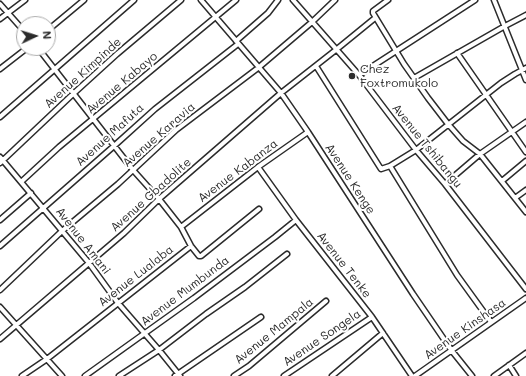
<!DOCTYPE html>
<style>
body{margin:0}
#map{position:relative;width:526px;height:376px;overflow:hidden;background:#fff;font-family:Mali,sans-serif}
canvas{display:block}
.north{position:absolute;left:16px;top:16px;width:40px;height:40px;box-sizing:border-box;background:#fff;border:1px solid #aaa;border-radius:50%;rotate:86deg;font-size:11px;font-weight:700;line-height:16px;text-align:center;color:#2b2b2b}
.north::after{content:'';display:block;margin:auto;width:14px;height:18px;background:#2b2b2b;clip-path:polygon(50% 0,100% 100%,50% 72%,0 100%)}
</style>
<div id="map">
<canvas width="526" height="376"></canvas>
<div class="north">N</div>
</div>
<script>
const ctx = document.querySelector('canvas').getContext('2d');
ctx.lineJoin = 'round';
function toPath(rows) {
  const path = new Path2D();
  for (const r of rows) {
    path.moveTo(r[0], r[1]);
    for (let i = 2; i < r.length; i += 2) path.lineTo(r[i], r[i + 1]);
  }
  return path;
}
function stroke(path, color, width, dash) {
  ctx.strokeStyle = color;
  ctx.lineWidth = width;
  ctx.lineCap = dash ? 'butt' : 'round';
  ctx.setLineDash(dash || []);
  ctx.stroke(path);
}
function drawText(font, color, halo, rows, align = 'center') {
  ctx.font = font + ' Mali,sans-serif';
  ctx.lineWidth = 4;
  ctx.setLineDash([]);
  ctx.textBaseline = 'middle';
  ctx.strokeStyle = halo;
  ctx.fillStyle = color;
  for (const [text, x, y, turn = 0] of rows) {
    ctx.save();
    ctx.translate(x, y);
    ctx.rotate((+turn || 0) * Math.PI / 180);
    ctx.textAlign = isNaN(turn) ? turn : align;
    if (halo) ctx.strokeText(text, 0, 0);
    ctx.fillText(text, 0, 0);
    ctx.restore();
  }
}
const minor = toPath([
 [201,0,281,93,308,132,413,294,452,351,472,376],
 [293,0,359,75,416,150,445,184,526,289],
 [388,0,373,11,373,13,404,64,428,98,448,124,463,141,480,154,526,212],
 [494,0,526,80],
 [0,4,24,31],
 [0,19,25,0],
 [48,30,84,0],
 [236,41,268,13,278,0],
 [38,48,133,170,159,199,181,227,191,246,199,256,201,256,259,209],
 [457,53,526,152],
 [316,66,381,169,390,166,416,150,501,83,515,74,526,68],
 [0,69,27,48],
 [359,75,475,0],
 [414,78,505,26,526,15],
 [0,117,134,0],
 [0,157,89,263,118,303,159,350,180,376],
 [0,163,73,94,117,54,181,0],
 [390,166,457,275,491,322],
 [258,167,296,220,372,317,412,376],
 [502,181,526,161],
 [21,182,59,147,236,0],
 [445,184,480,154,526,122],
 [515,198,526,190],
 [0,220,31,193],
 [181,227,258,167,308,132],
 [0,246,114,146,155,109,238,44],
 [0,290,62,231,118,184,176,130,258,68,312,22,335,0],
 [0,307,62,376],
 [0,339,124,233,159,199,281,93,337,49,375,18],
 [509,365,516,376],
 [22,376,47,359,191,246],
 [85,376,194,298,275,237,296,220],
 [119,376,159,350,206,314,245,287,287,254],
 [175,376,261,317],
 [234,376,249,366,326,301],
 [284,376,372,317],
 [332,376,383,333],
 [415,376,526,298],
 [494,376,526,353]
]);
const markers = [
 [352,76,4,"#2b2b2b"]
];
const poiNames = [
 ["Chez",360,69],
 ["Foxtromukolo",360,83]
];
const streetNames = [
 ["Avenue Kimpinde",83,73,-42],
 ["Avenue Kabayo",122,83,-40],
 ["Avenue Mafuta",110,135,-42],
 ["Avenue Karavia",159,135,-41],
 ["Avenue Tshibangu",427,146,51],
 ["Avenue Kabanza",238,171,-37],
 ["Avenue Kenge",350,179,57],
 ["Avenue Gbadolite",151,195,-42],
 ["Avenue Amani",83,241,52],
 ["Avenue Tenke",344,265,52],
 ["Avenue Lualaba",136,276,-38],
 ["Avenue Mumbunda",185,291,-37],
 ["Avenue Kinshasa",465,329,-35],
 ["Avenue Mampala",274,331,-39],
 ["Avenue Songela",322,338,-34]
];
stroke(minor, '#2b2b2b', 7);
stroke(minor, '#fff', 4);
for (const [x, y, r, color] of markers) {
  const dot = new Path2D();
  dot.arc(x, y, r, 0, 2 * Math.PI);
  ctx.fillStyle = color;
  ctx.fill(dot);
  stroke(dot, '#fff', 1.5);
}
drawText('12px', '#2b2b2b', '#fff', poiNames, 'left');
drawText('12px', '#2b2b2b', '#fff', streetNames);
</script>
